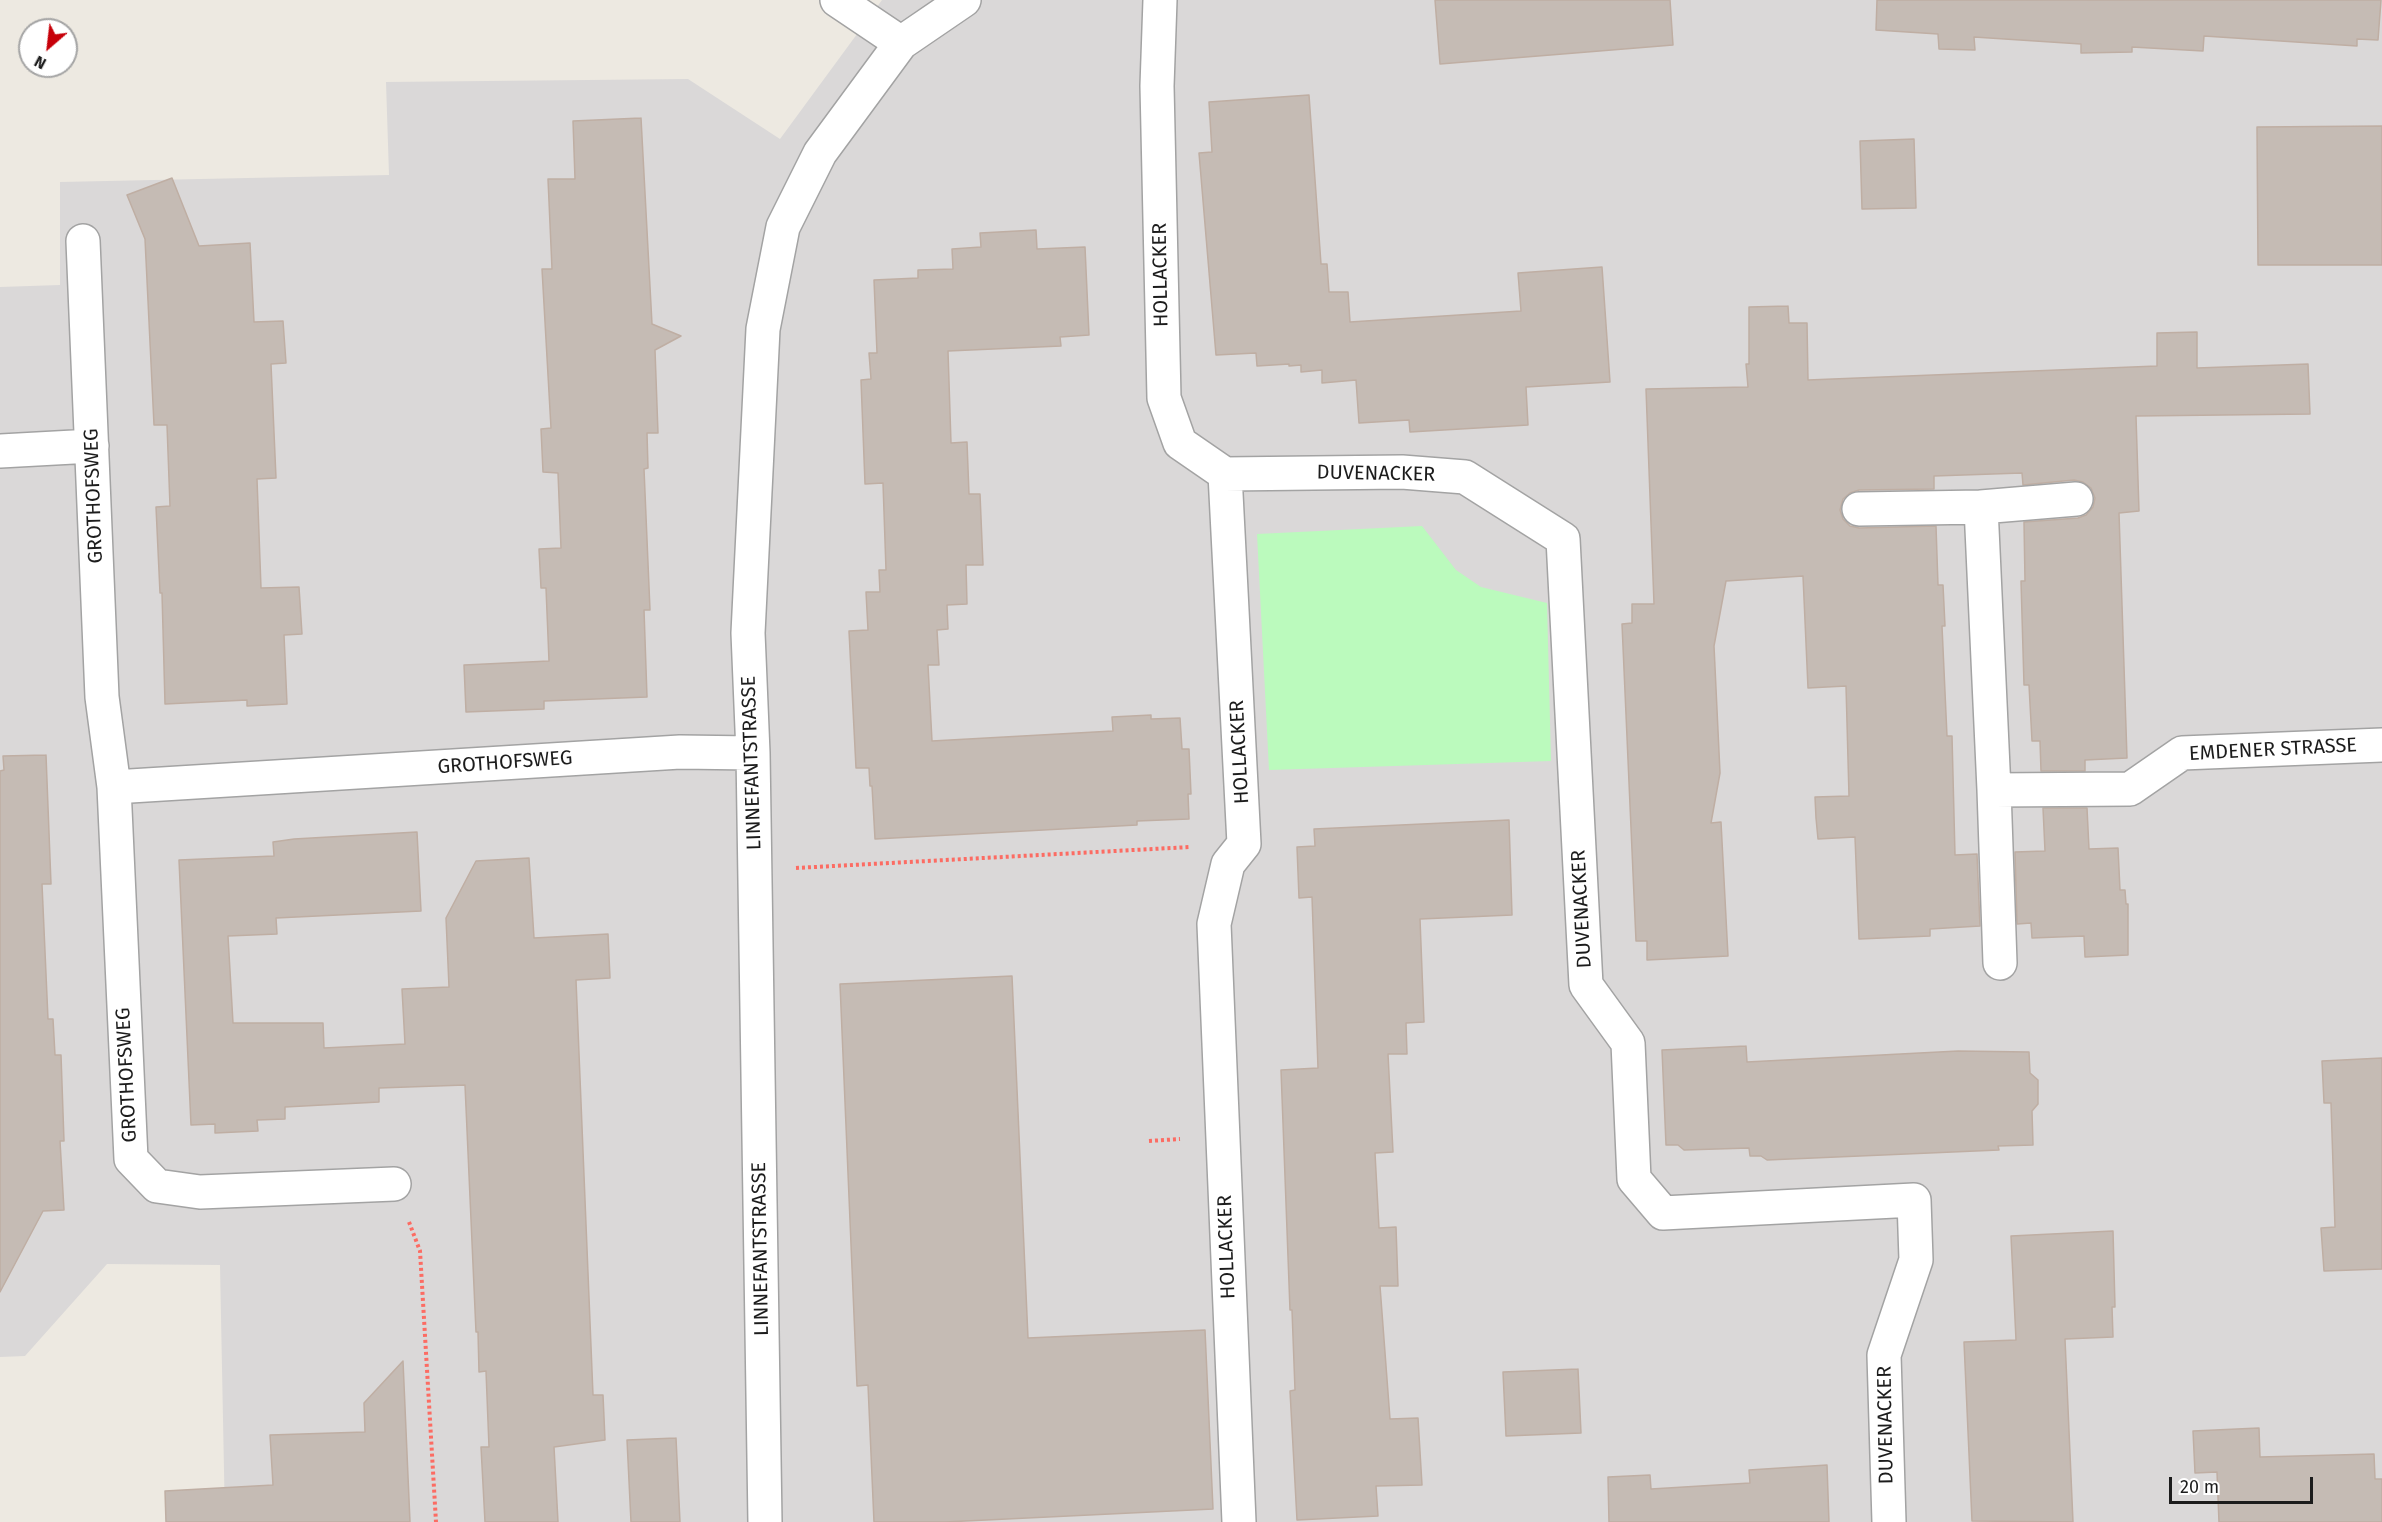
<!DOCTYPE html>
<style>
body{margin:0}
#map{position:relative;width:2382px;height:1522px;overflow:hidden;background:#ede9e1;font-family:"Fira Sans",sans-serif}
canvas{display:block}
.north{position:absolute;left:18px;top:18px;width:60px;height:60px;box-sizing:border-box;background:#fff;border:2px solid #a4a4a4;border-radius:50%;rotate:208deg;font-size:16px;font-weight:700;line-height:24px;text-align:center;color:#1c1c1c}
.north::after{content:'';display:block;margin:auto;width:21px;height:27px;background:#c70009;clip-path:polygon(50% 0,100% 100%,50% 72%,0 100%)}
.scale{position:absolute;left:2169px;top:1477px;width:144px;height:27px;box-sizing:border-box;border:3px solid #1c1c1c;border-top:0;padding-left:8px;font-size:18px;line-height:21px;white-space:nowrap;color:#1c1c1c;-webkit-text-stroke:4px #fff;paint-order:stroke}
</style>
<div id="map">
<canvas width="2382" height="1522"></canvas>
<div class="north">N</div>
<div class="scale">20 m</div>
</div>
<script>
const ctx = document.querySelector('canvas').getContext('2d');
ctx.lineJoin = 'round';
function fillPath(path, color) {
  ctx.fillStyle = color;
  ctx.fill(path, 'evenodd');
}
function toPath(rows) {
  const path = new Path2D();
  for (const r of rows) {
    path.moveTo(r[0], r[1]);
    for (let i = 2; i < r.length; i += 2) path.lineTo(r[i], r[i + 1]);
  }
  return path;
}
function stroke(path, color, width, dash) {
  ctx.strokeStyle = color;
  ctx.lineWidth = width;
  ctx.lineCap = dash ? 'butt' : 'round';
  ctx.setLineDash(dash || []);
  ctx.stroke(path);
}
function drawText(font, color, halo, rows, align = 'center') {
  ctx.font = font + ' "Fira Sans",sans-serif';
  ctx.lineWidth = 4.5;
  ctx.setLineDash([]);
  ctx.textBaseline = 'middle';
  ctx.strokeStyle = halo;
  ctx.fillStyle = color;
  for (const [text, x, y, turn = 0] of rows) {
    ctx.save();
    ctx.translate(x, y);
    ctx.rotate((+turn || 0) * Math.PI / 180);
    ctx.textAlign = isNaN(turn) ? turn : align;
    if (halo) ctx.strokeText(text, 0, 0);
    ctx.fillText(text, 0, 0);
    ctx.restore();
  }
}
const residential = toPath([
 [882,0,2382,0,2382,1522,225,1522,220,1265,107,1264,25,1356,0,1357,0,287,60,285,60,182,389,175,386,82,688,79,780,139]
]);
const park = toPath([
 [1422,526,1456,570,1481,587,1547,603,1551,761,1269,770,1257,534]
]);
const building = toPath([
 [1435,0,1670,0,1673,45,1440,64,1435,0],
 [1877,0,2381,0,2378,40,2357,39,2357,46,2204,36,2203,51,2132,47,2132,52,2081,53,2081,44,1974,37,1975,50,1939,49,1938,34,1876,30,1877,0],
 [1309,95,1321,264,1327,264,1329,292,1348,292,1350,322,1521,311,1518,273,1602,267,1610,382,1526,387,1528,425,1410,432,1409,420,1359,423,1356,380,1322,383,1322,370,1301,372,1301,365,1289,366,1289,364,1257,366,1256,353,1216,355,1199,153,1212,152,1209,102,1309,95],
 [641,118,652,324,681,336,655,350,658,433,647,433,648,468,644,469,650,610,644,610,647,697,544,701,544,709,466,712,464,665,549,661,546,588,541,588,539,549,561,548,558,473,543,472,541,429,551,428,542,269,552,269,548,179,575,179,573,121,641,118],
 [2382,126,2382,265,2258,265,2257,127,2382,126],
 [1914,139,1916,208,1862,209,1860,141,1914,139],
 [172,178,199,246,250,243,254,322,283,321,286,363,271,364,276,478,257,479,261,588,299,587,302,634,284,635,287,704,247,706,247,700,165,704,162,593,160,593,156,507,170,506,167,425,154,425,145,239,127,195,172,178],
 [1036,230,1037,249,1085,247,1089,335,1060,337,1061,346,948,351,951,443,967,442,969,494,980,494,983,565,966,565,967,604,947,605,948,629,937,630,939,665,928,665,932,741,1113,731,1112,717,1151,715,1151,719,1180,718,1182,749,1189,749,1191,794,1188,794,1189,819,1137,821,1137,825,875,839,872,786,870,786,869,768,856,768,849,631,868,630,866,592,880,592,879,570,886,570,883,483,865,484,861,380,871,379,869,353,877,353,874,280,918,278,918,270,953,269,952,249,981,247,980,233,1036,230],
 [1788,306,1789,323,1807,323,1808,380,2157,366,2157,333,2197,332,2197,368,2308,364,2310,414,2136,416,2139,511,2119,513,2127,758,2085,760,2085,771,2041,771,2040,741,2032,741,2029,685,2024,685,2021,581,2025,581,2024,522,2078,518,2086,515,2093,507,2095,498,2091,488,2083,482,2074,480,2023,485,2022,473,1934,476,1934,489,1859,490,1850,493,1843,499,1840,510,1843,519,1850,526,1859,528,1936,526,1938,585,1943,585,1945,626,1942,626,1947,736,1952,736,1955,855,1977,854,1980,926,1930,929,1930,936,1859,939,1855,837,1818,839,1816,818,1815,797,1849,796,1846,686,1808,688,1803,576,1726,581,1714,646,1720,773,1711,823,1721,822,1728,956,1647,960,1647,941,1636,941,1622,624,1632,623,1632,604,1654,604,1646,389,1748,387,1746,364,1749,364,1749,307,1788,306],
 [46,755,51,884,42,884,48,1019,53,1019,55,1055,61,1055,64,1141,60,1141,64,1210,43,1211,0,1292,0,771,4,770,3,756,46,755],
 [2043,808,2087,808,2089,849,2118,848,2120,890,2125,890,2126,904,2128,904,2128,955,2085,957,2084,936,2032,938,2031,923,2017,924,2015,852,2045,851,2043,808],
 [1509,820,1512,915,1420,919,1424,1022,1406,1023,1407,1054,1388,1054,1393,1152,1375,1153,1379,1228,1396,1227,1398,1286,1380,1286,1390,1419,1418,1418,1422,1485,1376,1486,1378,1516,1297,1520,1290,1391,1295,1390,1292,1310,1290,1310,1281,1070,1318,1068,1312,897,1299,898,1297,847,1315,846,1314,829,1509,820],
 [417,832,421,911,276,918,277,934,228,936,233,1023,323,1023,324,1048,405,1044,402,989,449,987,446,918,476,861,529,858,534,938,608,934,610,978,576,980,593,1395,603,1395,605,1440,554,1447,558,1522,485,1522,481,1447,489,1447,486,1371,479,1372,478,1332,476,1332,465,1085,379,1088,379,1102,285,1107,285,1119,257,1120,258,1131,215,1133,215,1124,191,1125,179,860,274,856,273,842,294,839,417,832],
 [1012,976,1028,1338,1205,1330,1213,1509,945,1522,874,1522,868,1385,857,1386,840,984,1012,976],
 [1746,1046,1747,1062,1958,1051,2029,1052,2030,1073,2038,1080,2038,1104,2032,1111,2033,1145,1998,1146,1999,1150,1767,1160,1761,1156,1750,1156,1749,1148,1684,1150,1678,1145,1666,1145,1662,1050,1746,1046],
 [2382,1058,2382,1269,2324,1271,2321,1228,2335,1227,2331,1103,2324,1103,2322,1061,2382,1058],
 [2113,1231,2115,1307,2112,1307,2113,1337,2065,1339,2073,1522,1972,1521,1964,1342,2016,1340,2011,1236,2113,1231],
 [403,1361,410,1522,166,1522,165,1491,273,1485,270,1435,365,1432,364,1403,403,1361],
 [1578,1369,1581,1433,1506,1436,1503,1372,1578,1369],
 [2259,1428,2260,1457,2374,1454,2375,1479,2382,1479,2382,1522,2219,1522,2217,1472,2195,1473,2193,1431,2259,1428],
 [676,1438,680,1522,631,1522,627,1440,676,1438],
 [1827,1465,1829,1522,1609,1522,1608,1477,1650,1475,1651,1489,1750,1483,1749,1470,1827,1465]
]);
const path = toPath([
 [796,868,1190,847],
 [1149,1141,1180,1139],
 [409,1222,420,1251,436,1522]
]);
const minor = toPath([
 [837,0,901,43],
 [1160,0,1157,86,1164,398,1180,443,1225,474],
 [83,241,102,697,114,787],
 [0,451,92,446],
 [1225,474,1402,472,1465,477,1563,539,1586,985,1628,1043,1634,1179,1663,1213,1914,1200,1916,1260,1884,1355,1889,1522],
 [1225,474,1244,844,1228,864,1214,924,1239,1522],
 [2076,499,1981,507,1994,790,2130,789,2182,753,2382,745],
 [1859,509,1981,507],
 [1994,790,2000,963],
 [394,1184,200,1192,157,1186,131,1159,114,787,680,752,753,753],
 [765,1522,753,753,748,633,763,329,783,227,820,153,901,43,964,0]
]);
const streetNames = [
 ["HOLLACKER",1161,275,-91],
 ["DUVENACKER",1376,474,1],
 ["GROTHOFSWEG",94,496,-92],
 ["EMDENER STRASSE",2273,750,-3],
 ["HOLLACKER",1240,752,-93],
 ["GROTHOFSWEG",505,763,-4],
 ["LINNEFANTSTRASSE",752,763,-92],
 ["DUVENACKER",1582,909,-93],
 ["GROTHOFSWEG",127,1075,-93],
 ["HOLLACKER",1227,1247,-92],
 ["LINNEFANTSTRASSE",761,1249,-91],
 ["DUVENACKER",1886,1425,-91]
];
fillPath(residential, '#dad8d8');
fillPath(park, '#bbfabd');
fillPath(building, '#c5bbb4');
stroke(building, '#bfaea3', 1.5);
stroke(minor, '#a3a3a3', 36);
stroke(path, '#fc6c63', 4, [3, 3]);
stroke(minor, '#fff', 33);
drawText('20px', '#1c1c1c', '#fff', streetNames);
</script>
